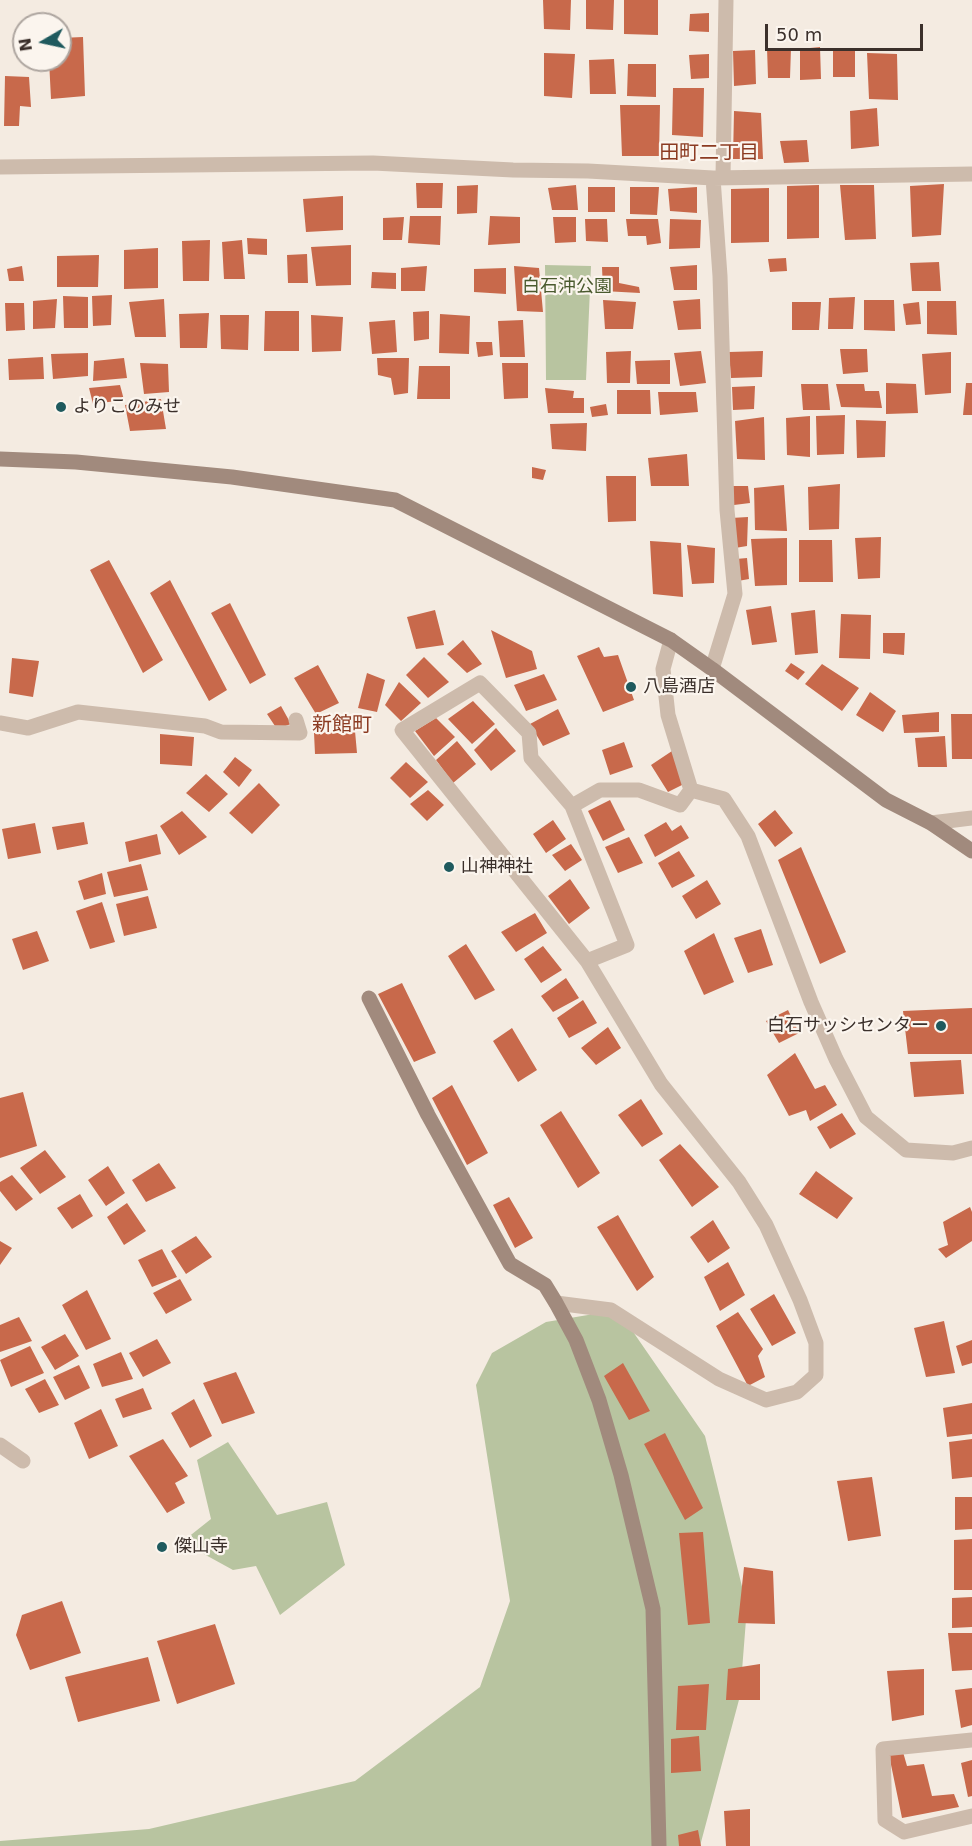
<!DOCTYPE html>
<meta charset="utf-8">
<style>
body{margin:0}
#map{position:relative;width:972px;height:1846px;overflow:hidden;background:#f4ebe1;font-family:"DejaVu Sans",sans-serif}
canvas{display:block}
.north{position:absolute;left:12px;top:12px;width:60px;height:60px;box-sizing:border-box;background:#fbf5ee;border:2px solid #aea6a0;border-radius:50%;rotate:261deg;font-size:16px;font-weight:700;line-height:24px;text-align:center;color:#3b302b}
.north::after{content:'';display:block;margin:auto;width:21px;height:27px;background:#1f5a5e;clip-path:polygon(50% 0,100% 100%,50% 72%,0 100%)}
.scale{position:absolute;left:765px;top:24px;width:158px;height:27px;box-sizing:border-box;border:3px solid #3b302b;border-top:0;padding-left:8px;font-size:18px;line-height:21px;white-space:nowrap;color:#3b302b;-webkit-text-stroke:4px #fbf5ee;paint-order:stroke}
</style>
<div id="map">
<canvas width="972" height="1846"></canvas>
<div class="north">N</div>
<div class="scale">50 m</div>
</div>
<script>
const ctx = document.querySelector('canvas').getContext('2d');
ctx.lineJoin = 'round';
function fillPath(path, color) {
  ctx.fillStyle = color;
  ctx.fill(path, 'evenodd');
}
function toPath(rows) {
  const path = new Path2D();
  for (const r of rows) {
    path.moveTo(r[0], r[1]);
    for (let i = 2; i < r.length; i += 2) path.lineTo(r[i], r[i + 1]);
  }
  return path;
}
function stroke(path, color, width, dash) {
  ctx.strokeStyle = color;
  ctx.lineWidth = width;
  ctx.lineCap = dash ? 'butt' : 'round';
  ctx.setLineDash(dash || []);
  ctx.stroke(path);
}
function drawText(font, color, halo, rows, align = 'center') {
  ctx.font = font + ' "DejaVu Sans","Noto Sans JP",sans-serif';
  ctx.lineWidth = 4.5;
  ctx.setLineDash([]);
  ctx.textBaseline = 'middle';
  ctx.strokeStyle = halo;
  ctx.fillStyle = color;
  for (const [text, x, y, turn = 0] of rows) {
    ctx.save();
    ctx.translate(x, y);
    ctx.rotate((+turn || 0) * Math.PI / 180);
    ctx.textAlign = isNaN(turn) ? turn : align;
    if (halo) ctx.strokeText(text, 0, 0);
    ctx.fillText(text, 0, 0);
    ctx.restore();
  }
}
const green = toPath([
 [545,265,591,266,586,380,546,380],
 [618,1310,705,1436,747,1607,740,1696,700,1846,0,1846,0,1841,149,1829,355,1781,480,1687,510,1601,476,1385,492,1353,546,1322],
 [228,1442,277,1515,327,1502,345,1565,280,1615,256,1566,233,1570,182,1542,211,1519,197,1460]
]);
const building = toPath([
 [543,0,571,0,570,30,544,29],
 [586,0,614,0,613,30,586,29],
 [624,0,658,0,658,35,624,34],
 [709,13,709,32,689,31,690,14],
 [83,37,85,96,51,99,49,60,60,60,60,38],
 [820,47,821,79,800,80,800,49],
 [767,48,791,48,790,78,768,78],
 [833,48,855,49,855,77,833,77],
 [755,50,756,84,734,86,733,51],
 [544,53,575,54,572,98,544,96],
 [867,53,897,54,898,100,869,99],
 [709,54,709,78,691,79,689,55],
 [614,59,616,94,590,94,589,60],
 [628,64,656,64,656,97,627,96],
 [5,76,29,77,31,107,20,106,19,126,4,126],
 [673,88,704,88,703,137,672,135],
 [620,105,660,105,659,156,622,156],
 [877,108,879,146,851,149,850,111],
 [734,111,761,113,763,159,733,159],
 [807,140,809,162,784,163,780,141],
 [416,183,443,183,442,208,417,208],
 [944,184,941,235,912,237,910,186],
 [478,185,477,213,457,214,457,186],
 [576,185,578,210,552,210,548,188],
 [819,185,819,238,787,239,787,186],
 [840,185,874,185,876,239,845,240],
 [588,187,615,187,615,212,588,212],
 [630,187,659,187,657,215,630,214],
 [697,187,697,213,670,211,668,189],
 [769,188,769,242,731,243,731,189],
 [343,196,343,230,306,232,303,199],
 [410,216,441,216,440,245,408,243],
 [490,216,520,217,520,243,488,245],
 [404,217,402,240,383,240,383,218],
 [553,217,576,217,576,242,555,243],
 [585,219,607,219,608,242,586,241],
 [626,219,658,219,661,243,647,245,646,236,628,236],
 [670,219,701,220,700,248,669,249],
 [247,238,267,239,267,255,248,254],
 [210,240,209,281,183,281,182,241],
 [242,240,245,279,224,279,222,242],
 [351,245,351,285,316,286,311,247],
 [158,248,158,288,124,289,124,250],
 [307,254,308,283,288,283,287,255],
 [99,255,98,287,57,287,57,256],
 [786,258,787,271,770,272,768,259],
 [939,262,941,291,912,291,910,263],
 [697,265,697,290,674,290,670,267],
 [22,266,24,281,9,281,7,269],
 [427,266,425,291,401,291,401,268],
 [514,266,539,268,543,312,517,311],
 [602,267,619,267,619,283,639,287,640,293,603,291],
 [506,268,506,294,474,292,474,269],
 [372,272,396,273,396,289,371,288],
 [112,295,111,325,93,326,92,296],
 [63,296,88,297,88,328,64,328],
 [855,297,853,329,828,329,829,298],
 [57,299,55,328,33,329,33,301],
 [164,299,166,337,135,337,129,302],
 [700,299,701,329,678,330,673,301],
 [603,300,636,302,633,329,605,329],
 [864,300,894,300,895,331,864,330],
 [927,301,956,301,957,335,927,334],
 [792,302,821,302,819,330,792,330],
 [919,302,921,324,906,325,903,304],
 [5,303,24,303,25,330,6,331],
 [265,311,299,311,299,351,264,351],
 [429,311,429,339,414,341,413,312],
 [209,313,207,348,180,348,179,314],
 [440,314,470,316,469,354,439,353],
 [220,315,249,315,248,350,221,349],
 [311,315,343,317,341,351,312,352],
 [395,320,397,352,372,354,369,322],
 [523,320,525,357,500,357,498,321],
 [476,342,492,342,493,355,478,357],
 [840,349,867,349,868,372,843,374],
 [631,351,630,383,607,383,606,352],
 [701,351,706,383,680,386,674,353],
 [763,351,762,377,731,378,729,352],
 [951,352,951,393,925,395,922,354],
 [88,353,88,376,53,379,51,354],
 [43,357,44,379,9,380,8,359],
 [124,358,127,378,93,381,94,361],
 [377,358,409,358,408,393,394,395,391,378,378,375],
 [670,360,670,384,637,384,635,361],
 [140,363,168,364,169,392,144,394],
 [502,363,528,363,528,398,504,399],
 [419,366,450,366,450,399,417,399],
 [886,383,916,384,918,413,886,414],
 [966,383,972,383,972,415,963,415],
 [801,384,828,384,830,410,803,410],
 [836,384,864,384,865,391,879,391,882,408,841,407],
 [120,385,124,400,93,404,89,388],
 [755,386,754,409,733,410,732,387],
 [545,388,574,391,573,398,584,398,584,413,548,413],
 [617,390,650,390,651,414,617,414],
 [658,392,696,392,698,412,660,415],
 [161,399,166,429,130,431,125,405],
 [606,404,608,415,592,417,590,407],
 [845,415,844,454,817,455,816,416],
 [810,416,810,457,787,455,786,418],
 [764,417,765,460,737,459,735,421],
 [856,420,886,421,885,457,857,458],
 [587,423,586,451,552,449,550,424],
 [687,454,689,486,651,486,648,458],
 [532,467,546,470,543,480,532,478],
 [606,476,636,476,636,521,608,522],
 [840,484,839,529,809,530,808,487],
 [784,485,787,531,755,530,754,488],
 [732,486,748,486,750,503,734,505],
 [748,517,747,546,735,548,731,518],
 [881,537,880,578,858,579,855,538],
 [787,538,787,585,755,586,751,539],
 [799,540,832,540,833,582,799,582],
 [650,541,681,543,683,597,653,594],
 [687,545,715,548,714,583,692,584],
 [747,558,749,579,738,581,736,559],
 [109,560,163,660,143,673,90,570],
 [170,580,227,690,209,701,150,593],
 [230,603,266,675,250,684,211,613],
 [771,606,777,642,752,645,746,610],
 [435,610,444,645,416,649,407,617],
 [815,610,818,653,795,655,791,613],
 [841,614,871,615,870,659,839,658],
 [491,630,532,651,537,669,506,678],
 [883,633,905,633,904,655,883,653],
 [463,640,482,664,467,673,447,654],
 [599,647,604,657,618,655,634,700,603,712,577,656],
 [424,657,449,682,428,698,406,675],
 [12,658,39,661,33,697,9,693],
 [791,663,805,672,798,680,785,671],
 [822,664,859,688,842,711,805,684],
 [318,665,339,703,316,714,294,678],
 [367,673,385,680,377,712,358,708],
 [544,674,557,700,526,711,514,685],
 [399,682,421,703,401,721,385,705],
 [870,692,896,711,883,732,856,715],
 [473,701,495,724,472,744,448,719],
 [281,706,291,724,277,729,267,714],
 [558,709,570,734,543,746,530,724],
 [939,712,939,732,904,733,902,715],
 [951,714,972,714,972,759,952,759],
 [436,718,455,737,434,756,415,731],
 [496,728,516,751,491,771,474,750],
 [355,731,357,753,315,754,314,733],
 [160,734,194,737,192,766,160,764],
 [945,736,947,767,918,767,915,738],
 [457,741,476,764,453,783,436,760],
 [624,742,633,767,610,775,602,750],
 [672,751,684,784,668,792,651,765],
 [235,757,252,770,239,787,223,772],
 [406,762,428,782,410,798,390,778],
 [206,774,228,794,209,812,186,793],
 [259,783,280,805,252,834,229,813],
 [428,790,444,805,427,821,410,804],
 [610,800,625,830,603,841,588,811],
 [775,810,793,833,775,847,758,824],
 [182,811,207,837,179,855,160,826],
 [553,820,566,839,546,853,533,834],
 [84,822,88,844,57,850,52,827],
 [666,822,672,831,681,825,689,838,655,857,644,835],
 [35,823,41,853,8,859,2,829],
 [157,834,161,854,129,862,125,842],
 [629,837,643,863,618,873,605,847],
 [571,844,582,860,565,871,552,855],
 [801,847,846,952,820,964,778,860],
 [679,851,695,876,672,888,658,863],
 [141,864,148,890,114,897,107,872],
 [102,873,106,894,84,900,78,881],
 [570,879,590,908,569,924,548,896],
 [707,880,721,904,696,919,682,896],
 [148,896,157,928,124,936,116,904],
 [102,902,115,942,90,949,76,911],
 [535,913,547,933,516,952,501,932],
 [761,929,773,965,748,973,734,938],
 [37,931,49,961,23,970,12,939],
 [714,933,734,982,704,995,684,951],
 [466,944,495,990,475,1000,448,956],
 [543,946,562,970,541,983,524,959],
 [566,978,579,998,553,1012,541,996],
 [402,983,436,1053,414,1062,378,994],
 [583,1000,597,1023,569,1038,557,1018],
 [972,1008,972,1054,908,1054,903,1011],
 [788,1010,799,1033,779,1043,766,1021],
 [608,1027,621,1048,596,1065,581,1048],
 [512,1028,537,1070,518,1082,493,1041],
 [795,1053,815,1089,825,1085,837,1105,810,1121,806,1110,789,1116,767,1075],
 [961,1060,964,1094,914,1097,910,1062],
 [452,1085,488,1153,467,1165,432,1098],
 [23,1092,37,1146,0,1158,0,1098],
 [641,1099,663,1134,642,1147,618,1115],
 [561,1111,600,1173,578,1188,540,1125],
 [842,1113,856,1134,830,1149,817,1127],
 [680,1144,719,1187,692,1207,659,1160],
 [45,1150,66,1177,40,1194,20,1168],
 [159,1163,176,1188,146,1202,132,1180],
 [108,1166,125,1193,106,1206,88,1180],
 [816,1171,853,1198,837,1219,799,1194],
 [12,1175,33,1199,16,1211,0,1191,0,1182],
 [80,1194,93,1216,72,1229,57,1208],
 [509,1197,533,1238,515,1248,493,1205],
 [127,1203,146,1231,124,1245,107,1217],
 [970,1207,972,1212,972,1241,946,1258,938,1249,948,1245,943,1222],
 [618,1215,654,1277,637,1291,597,1227],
 [713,1220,730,1248,708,1263,690,1237],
 [196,1236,212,1257,186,1274,171,1251],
 [0,1241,12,1248,0,1265],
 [162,1249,177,1277,152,1287,138,1260],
 [728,1262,745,1295,720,1311,704,1277],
 [180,1279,192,1300,166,1314,153,1293],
 [87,1290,111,1339,86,1350,62,1305],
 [774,1294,796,1333,772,1346,750,1309],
 [738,1312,763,1349,758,1356,765,1377,748,1386,716,1326],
 [19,1317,32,1341,0,1352,0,1325],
 [944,1321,955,1373,926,1377,914,1328],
 [65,1334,79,1356,55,1370,41,1347],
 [157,1339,171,1363,143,1377,129,1353],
 [972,1340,972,1363,962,1366,956,1346],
 [30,1346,44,1373,11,1387,0,1360],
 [121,1352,133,1379,102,1387,93,1364],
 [623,1363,650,1411,629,1420,604,1376],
 [79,1365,90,1388,65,1400,53,1377],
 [236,1372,255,1413,222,1424,203,1383],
 [45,1379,59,1405,39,1413,25,1389],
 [143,1388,152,1409,123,1418,115,1399],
 [194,1399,212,1436,190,1448,171,1413],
 [972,1403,972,1434,947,1437,943,1408],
 [101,1409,118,1446,89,1459,74,1423],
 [665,1433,703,1508,685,1520,644,1444],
 [163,1439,188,1476,175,1483,185,1503,167,1513,129,1456],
 [972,1439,972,1477,952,1479,949,1442],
 [872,1477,881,1536,848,1541,837,1481],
 [955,1497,972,1497,972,1529,955,1530],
 [703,1532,710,1623,688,1625,679,1533],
 [972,1539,972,1590,954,1590,954,1540],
 [744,1567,773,1571,775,1624,738,1623],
 [972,1597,972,1627,952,1628,952,1598],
 [62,1601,81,1653,30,1670,16,1635,22,1615],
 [215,1624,235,1684,177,1704,157,1641],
 [948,1633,972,1633,972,1670,952,1671],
 [148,1657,160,1701,78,1722,65,1677],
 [760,1664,760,1700,726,1700,728,1669],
 [924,1669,924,1715,892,1721,887,1671],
 [709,1684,706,1730,676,1730,678,1686],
 [972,1688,972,1725,961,1728,955,1690],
 [699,1736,701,1771,671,1773,671,1739],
 [903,1752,907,1766,924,1764,932,1796,954,1794,959,1807,902,1818,889,1755],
 [972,1760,972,1796,968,1797,961,1763],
 [750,1809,750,1846,726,1846,724,1811],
 [698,1830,701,1846,679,1846,678,1835]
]);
const street = toPath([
 [0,167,373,163,513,170,588,171,713,178,972,174],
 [723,177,726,0],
 [671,640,663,669,668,715,691,790],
 [712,669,735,594,727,510,720,276,713,178],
 [0,723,28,728,78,712,205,726,221,732,300,733,296,720],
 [691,790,724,799,748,836,811,1002,836,1059,866,1117,906,1150,953,1153,972,1148],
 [931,823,972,818],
 [587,961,627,945,572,806,600,790,639,790,680,805,691,790],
 [556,1303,611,1310,719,1379,766,1400,797,1392,816,1375,816,1343,800,1300,766,1225,739,1182,661,1084,587,961,402,730,480,683,529,733,531,758,572,806],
 [0,1445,23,1461],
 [972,1740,883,1749,885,1820,904,1832,972,1816]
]);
const secondary = toPath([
 [0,459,76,462,232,477,395,500,671,640,712,669,886,800,931,823,972,851],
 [369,998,428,1115,510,1264,545,1285,556,1303,576,1340,599,1400,621,1475,653,1609,659,1846]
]);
const markers = [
 [61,407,6,"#1f5a5e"],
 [631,687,6,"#1f5a5e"],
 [449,867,6,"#1f5a5e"],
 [941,1026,6,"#1f5a5e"],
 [162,1547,6,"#1f5a5e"]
];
const parkNames = [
 ["白石沖公園",567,287]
];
const poiNames = [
 ["よりこのみせ",73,407],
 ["八島酒店",643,687],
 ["山神神社",461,867],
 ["白石サッシセンター",929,1026,"right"],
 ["傑山寺",174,1547]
];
const neighbourhoodNames = [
 ["田町二丁目",709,154],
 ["新館町",342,726]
];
fillPath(green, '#b8c4a0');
fillPath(building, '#c8694b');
stroke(street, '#cdbbac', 15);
stroke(secondary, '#a18a7d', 15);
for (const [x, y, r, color] of markers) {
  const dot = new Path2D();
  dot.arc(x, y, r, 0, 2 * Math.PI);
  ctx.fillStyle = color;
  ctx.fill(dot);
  stroke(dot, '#fbf5ee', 2);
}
drawText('18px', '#4a5a2e', '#fbf5ee', parkNames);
drawText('18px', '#3b302b', '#fbf5ee', poiNames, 'left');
drawText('20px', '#8c3b22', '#fbf5ee', neighbourhoodNames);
</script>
